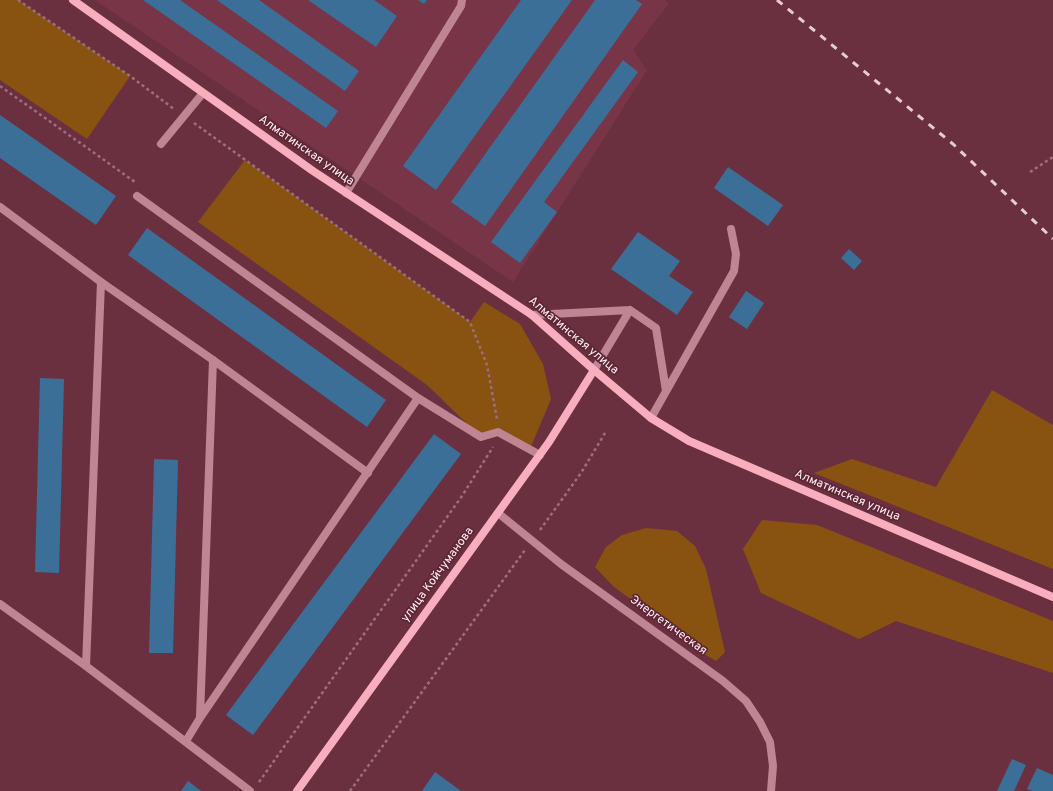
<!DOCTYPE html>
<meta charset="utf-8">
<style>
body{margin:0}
canvas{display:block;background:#6b3040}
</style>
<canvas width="1053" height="791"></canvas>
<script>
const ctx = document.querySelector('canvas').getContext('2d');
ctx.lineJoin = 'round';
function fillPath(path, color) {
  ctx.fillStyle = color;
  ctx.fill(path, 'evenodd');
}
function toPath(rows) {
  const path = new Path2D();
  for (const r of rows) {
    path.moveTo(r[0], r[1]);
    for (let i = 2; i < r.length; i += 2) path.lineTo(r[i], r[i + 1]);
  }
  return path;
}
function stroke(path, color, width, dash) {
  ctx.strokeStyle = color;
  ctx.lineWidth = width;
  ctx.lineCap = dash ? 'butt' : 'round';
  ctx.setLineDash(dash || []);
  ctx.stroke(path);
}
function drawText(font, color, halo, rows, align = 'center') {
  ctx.font = font + ' Overpass,sans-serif';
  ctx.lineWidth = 3.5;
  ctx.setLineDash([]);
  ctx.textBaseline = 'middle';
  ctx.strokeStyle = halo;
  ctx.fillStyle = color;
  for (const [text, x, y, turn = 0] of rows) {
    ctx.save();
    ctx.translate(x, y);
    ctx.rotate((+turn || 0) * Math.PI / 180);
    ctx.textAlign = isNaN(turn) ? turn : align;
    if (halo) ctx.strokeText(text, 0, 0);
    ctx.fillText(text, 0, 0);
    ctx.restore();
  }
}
const built = toPath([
 [95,0,665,0,669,3,633,50,647,70,513,282]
]);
const green = toPath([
 [0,0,18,0,130,76,87,139,0,80],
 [245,160,470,322,484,302,520,324,543,364,551,399,530,449,498,432,481,437,427,385,198,222],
 [992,390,1053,425,1053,569,814,473,852,459,936,487],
 [762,520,817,525,1053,621,1053,673,896,621,859,639,761,593,743,549],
 [646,528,677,531,695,546,706,569,725,652,716,661,701,652,613,586,595,567,606,547,622,535]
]);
const building = toPath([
 [143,0,180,0,338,111,326,128],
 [217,0,259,0,359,71,345,91],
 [308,0,374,0,397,16,376,47],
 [418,0,427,0,424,4],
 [521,0,572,0,436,190,403,166],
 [595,0,636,0,642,4,485,226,451,202],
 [623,60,638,72,544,202,557,212,520,263,491,242],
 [0,115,116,196,96,225,0,158],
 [728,167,783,205,768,226,714,188],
 [147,228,386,400,367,427,128,255],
 [638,232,680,261,669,276,693,292,677,315,611,269],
 [849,249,862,261,854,270,841,258],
 [746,291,764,303,747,329,729,317],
 [40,378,64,379,59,573,35,572],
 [434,434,461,454,253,735,226,715],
 [154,459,178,460,173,653,149,653],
 [1012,759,1026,765,1014,791,997,791],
 [1037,768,1053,775,1053,791,1033,791,1027,789],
 [435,772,461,791,422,791],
 [188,781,201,791,181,791]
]);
const path = toPath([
 [18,0,130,76,174,109],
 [0,86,135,182],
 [194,123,470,322,487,365,497,419],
 [1030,172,1053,157],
 [540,530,581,473,605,433],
 [259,782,462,496,493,447],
 [350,791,525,550]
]);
const lane = toPath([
 [161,144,203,93],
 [346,193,461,6,462,0],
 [137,196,418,398,481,437,498,432,540,455],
 [0,207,101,282,213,360,368,473],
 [532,315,630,310,656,328,666,391],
 [594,370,630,310],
 [651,418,734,271,736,254,731,229],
 [498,513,561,564,723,681,746,701,760,722,770,742,773,766,771,791],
 [0,604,86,666,250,791],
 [86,666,101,282],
 [200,717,213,360],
 [186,741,200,718,418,398]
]);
const secondary = toPath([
 [73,0,313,171,532,315,594,370,651,418,689,441,1053,597],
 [297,791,549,442,594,370]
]);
const rail = toPath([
 [777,0,953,144,1053,239]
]);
const streetNames = [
 ["Алматинская улица",306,151,35],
 ["Алматинская улица",573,336,40],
 ["Алматинская улица",847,496,23],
 ["улица Койчуманова",438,575,-54],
 ["Энергетическая",668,626,36]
];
fillPath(built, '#793548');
fillPath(green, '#885211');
fillPath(building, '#3b6f98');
stroke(path, '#9c6f7b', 2.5, [3, 3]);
stroke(lane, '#c08592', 8);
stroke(secondary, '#f9aebe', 8);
stroke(rail, '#e4cdd3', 3, [7, 7]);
drawText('12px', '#feeff2', '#5f2536', streetNames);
</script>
